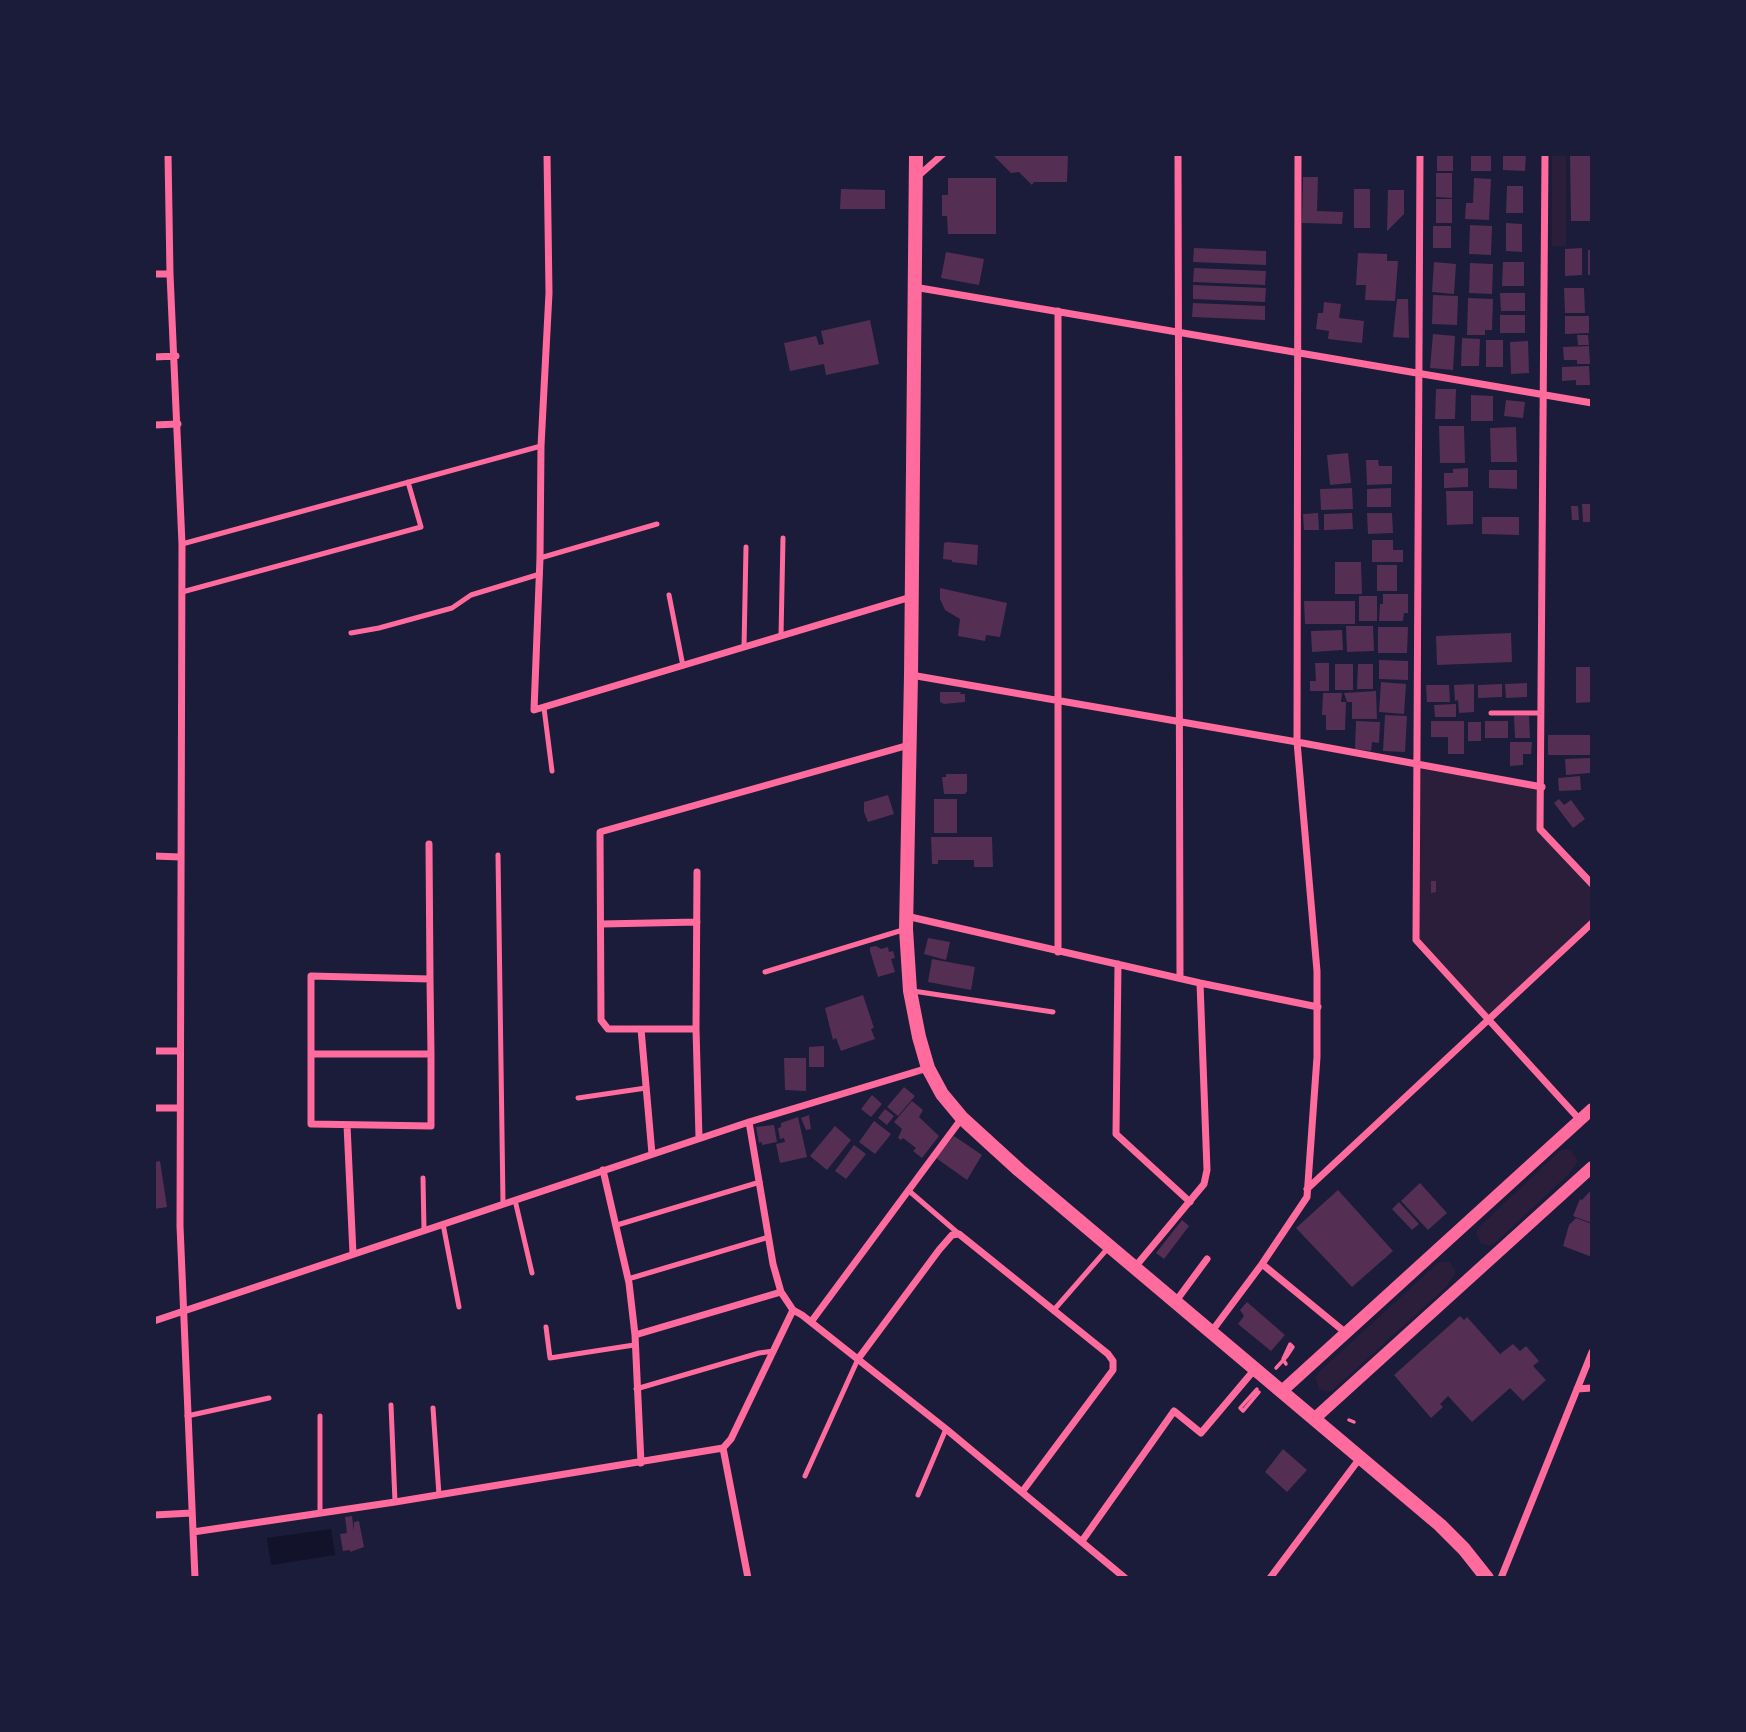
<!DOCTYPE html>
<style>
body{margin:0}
#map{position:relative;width:1746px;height:1732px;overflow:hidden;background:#1b1b3a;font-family:"Golos Text",sans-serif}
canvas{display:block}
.frame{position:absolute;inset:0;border:156px solid #1b1b3a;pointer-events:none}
</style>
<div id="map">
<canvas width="1746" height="1732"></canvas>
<div class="frame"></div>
</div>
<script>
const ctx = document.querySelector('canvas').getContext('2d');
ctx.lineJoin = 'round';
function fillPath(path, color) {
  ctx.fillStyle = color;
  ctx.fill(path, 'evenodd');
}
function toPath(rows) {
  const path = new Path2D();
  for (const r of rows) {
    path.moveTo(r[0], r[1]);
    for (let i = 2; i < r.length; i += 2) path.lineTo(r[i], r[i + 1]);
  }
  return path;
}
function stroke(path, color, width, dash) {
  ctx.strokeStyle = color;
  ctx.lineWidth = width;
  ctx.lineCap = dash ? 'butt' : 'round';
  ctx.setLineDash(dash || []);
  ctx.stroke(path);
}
const green = toPath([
 [1552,154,1566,154,1566,246,1552,246],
 [1417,764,1542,787,1540,829,1592,884,1592,923,1488,1022,1416,940],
 [1567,1149,1571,1150,1578,1161,1569,1174,1496,1242,1490,1246,1480,1243,1476,1232,1481,1225,1561,1150],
 [1439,1262,1450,1262,1456,1273,1447,1286,1335,1388,1329,1392,1319,1389,1315,1378,1321,1370]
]);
const water = toPath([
 [331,1529,335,1555,271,1565,267,1538]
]);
const building = toPath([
 [992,154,1068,154,1067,182,1034,182,1032,185,1019,172,1011,173],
 [1437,154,1453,154,1453,171,1437,171],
 [1471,154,1491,154,1491,171,1471,171],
 [1503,154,1526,154,1525,171,1503,170],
 [1570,154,1592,154,1592,221,1571,221],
 [1436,173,1452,173,1452,198,1436,197],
 [1303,177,1318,177,1317,211,1343,212,1342,224,1302,223],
 [948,178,996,178,996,234,948,234,947,216,942,216,942,195,948,195],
 [1474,178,1491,179,1489,220,1465,219,1466,203,1473,203],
 [1507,186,1523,186,1523,213,1506,213],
 [841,189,885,190,885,209,840,209],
 [1354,189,1370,189,1370,228,1354,228],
 [1388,190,1404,190,1404,214,1387,231],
 [1436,199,1452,199,1452,223,1436,223],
 [1506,223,1522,224,1522,252,1506,251],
 [1470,225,1492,226,1491,255,1469,254],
 [1433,226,1451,226,1451,248,1433,248],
 [1194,248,1266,251,1266,265,1193,262],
 [1582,248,1582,275,1565,276,1565,249],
 [1588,250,1592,250,1592,275,1588,275],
 [946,252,984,259,979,285,941,278],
 [1358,253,1387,254,1387,261,1398,261,1395,301,1365,300,1366,285,1356,285],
 [1434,262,1456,264,1454,294,1432,292],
 [1503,262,1524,262,1524,286,1502,286],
 [1470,263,1493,264,1492,294,1469,293],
 [1194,268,1266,271,1265,285,1193,282],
 [1193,285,1266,288,1265,302,1193,299],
 [1564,288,1584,288,1585,313,1565,313],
 [1500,293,1525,293,1525,311,1501,311],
 [1433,295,1458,296,1457,325,1432,324],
 [1468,298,1493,299,1492,330,1485,330,1485,335,1467,335],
 [1397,299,1408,299,1409,338,1393,337],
 [1324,302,1341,304,1339,318,1364,321,1362,343,1328,339,1329,331,1316,329,1318,313,1323,313],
 [1193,303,1265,306,1265,320,1192,317],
 [1500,315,1525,315,1525,333,1500,333],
 [1565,316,1589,316,1589,333,1565,334],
 [870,320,879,364,826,375,824,364,790,371,784,343,816,336,819,345,824,344,821,331],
 [1433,334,1455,336,1453,370,1430,368],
 [1577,335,1588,335,1589,345,1578,345],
 [1462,338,1480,339,1479,366,1461,366],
 [1486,340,1503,340,1503,367,1486,367],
 [1528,341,1529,373,1511,374,1510,342],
 [1589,346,1590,364,1577,364,1577,360,1564,360,1563,347],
 [1589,366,1590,385,1576,385,1576,380,1562,381,1562,367],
 [1436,389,1456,389,1455,419,1435,419],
 [1471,395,1493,396,1493,421,1471,421],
 [1506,400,1525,402,1523,418,1504,416],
 [1439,426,1464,426,1465,463,1440,463],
 [1516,427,1517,462,1491,462,1490,428],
 [1348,453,1351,483,1330,485,1327,455],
 [1366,460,1378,460,1379,466,1392,466,1392,484,1367,485],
 [1468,468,1468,487,1444,488,1444,473,1453,473,1453,469],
 [1489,470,1517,470,1517,489,1489,488],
 [1352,488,1353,509,1321,510,1320,489],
 [1391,488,1391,507,1367,507,1367,489],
 [1446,491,1473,491,1473,524,1447,525],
 [1582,504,1592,504,1592,522,1583,522],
 [1571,506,1578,506,1579,520,1572,520],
 [1318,513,1319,530,1304,530,1303,514],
 [1352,513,1353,529,1324,530,1324,514],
 [1367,513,1392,513,1393,533,1368,534],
 [1482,517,1519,517,1519,535,1482,534],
 [1372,540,1393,540,1393,550,1403,550,1403,562,1372,562],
 [947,542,978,545,977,565,952,562,952,560,943,559,944,543],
 [1335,562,1361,562,1362,594,1335,594],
 [1377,565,1397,565,1397,591,1377,591],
 [940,588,1007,603,1000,637,986,635,985,641,958,636,960,619,945,610,940,599],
 [1383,594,1408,594,1408,613,1404,613,1403,621,1379,621,1380,604,1383,604],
 [1359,596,1377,596,1377,621,1359,621],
 [1304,601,1355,601,1355,624,1305,624],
 [1346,626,1373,626,1374,651,1347,652],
 [1378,627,1408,627,1407,653,1378,653],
 [1342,630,1343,650,1312,652,1311,631],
 [1511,633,1512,662,1437,665,1436,636],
 [1379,660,1408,661,1408,680,1379,679],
 [1315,663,1329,663,1329,691,1310,691,1310,681,1316,681],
 [1335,664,1353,664,1353,690,1335,690],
 [1358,664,1373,664,1373,689,1357,689],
 [1576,667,1592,667,1592,702,1576,703],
 [1381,682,1406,684,1404,714,1379,712],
 [1527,683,1527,697,1506,698,1505,684],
 [1474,684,1474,712,1459,713,1458,700,1455,701,1454,685],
 [1502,684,1502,697,1478,698,1478,685],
 [1426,685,1449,685,1450,702,1427,702],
 [1376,691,1377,719,1352,719,1352,702,1347,702,1344,693],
 [940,692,961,692,960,694,965,694,965,702,944,704,940,702],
 [1323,693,1342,693,1341,702,1346,702,1345,730,1326,730,1326,715,1322,715],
 [1456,704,1456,717,1435,717,1434,705],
 [1385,715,1407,716,1405,752,1383,751],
 [1514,716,1529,716,1530,738,1515,738],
 [1356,721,1380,722,1379,743,1372,742,1371,751,1355,749],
 [1431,721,1464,721,1464,754,1448,754,1448,737,1431,737],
 [1485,721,1508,721,1508,738,1485,738],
 [1468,722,1481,722,1481,741,1468,741],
 [1548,735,1592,735,1592,755,1548,755],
 [1510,742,1532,742,1531,754,1523,754,1523,765,1510,766],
 [1590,758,1590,773,1566,775,1565,759],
 [946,774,967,774,967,791,965,794,944,794,942,777,946,777],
 [1580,776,1581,790,1559,791,1558,778],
 [888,795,894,814,868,822,864,812,864,802],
 [934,799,957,799,957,833,934,833],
 [1559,799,1564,805,1571,800,1585,819,1573,828,1554,803],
 [931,837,992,837,993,867,974,867,974,860,938,860,938,864,932,864],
 [1431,881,1436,881,1436,892,1431,893],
 [928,938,950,942,946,960,924,954],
 [876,946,881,949,888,947,889,952,893,951,895,958,891,959,895,972,878,977,870,951,870,947],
 [932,959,975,967,971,990,928,982],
 [863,995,874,1028,871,1029,875,1039,841,1051,836,1038,833,1040,825,1008],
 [824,1046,824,1067,809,1067,809,1047],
 [784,1058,806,1058,806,1091,785,1090],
 [904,1087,915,1096,898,1116,887,1107],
 [872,1095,882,1104,871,1117,861,1109],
 [912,1101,923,1110,919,1117,939,1136,922,1158,913,1151,916,1148,903,1138,901,1140,898,1138,902,1129,894,1122],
 [885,1109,894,1116,887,1125,878,1118],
 [809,1115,811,1129,806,1130,801,1118],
 [798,1117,807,1157,780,1163,776,1144,785,1142,784,1138,780,1139,778,1128,781,1127,781,1123],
 [874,1121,891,1134,875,1154,859,1142],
 [774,1125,777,1142,762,1145,762,1142,759,1143,756,1127],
 [835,1126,851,1140,827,1170,810,1156],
 [954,1136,982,1155,967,1180,936,1158],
 [854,1145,866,1154,846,1179,835,1171],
 [160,1161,167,1207,154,1209,154,1162],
 [1420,1183,1447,1213,1428,1230,1401,1201],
 [1592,1189,1592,1223,1573,1216,1580,1199,1582,1200],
 [1338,1190,1393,1251,1352,1287,1296,1228],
 [1399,1202,1419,1224,1412,1230,1392,1209],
 [1576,1218,1592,1224,1592,1257,1563,1246,1569,1225],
 [1182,1220,1189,1226,1164,1259,1156,1253],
 [1247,1302,1285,1335,1271,1351,1238,1324,1244,1316,1240,1310],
 [1460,1316,1464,1320,1467,1317,1500,1354,1513,1344,1520,1351,1526,1346,1539,1361,1533,1366,1546,1380,1523,1401,1510,1388,1472,1422,1448,1396,1440,1404,1443,1407,1431,1418,1394,1375],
 [1283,1449,1307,1470,1287,1492,1265,1472],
 [352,1516,354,1532,354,1522,359,1521,364,1547,350,1552,350,1550,343,1551,340,1534,347,1533,345,1517]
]);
const path = toPath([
 [1276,1368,1287,1356,1293,1347,1290,1344,1283,1359,1286,1364],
 [1257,1389,1240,1408,1243,1411,1259,1392],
 [1349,1420,1354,1422]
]);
const service = toPath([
 [182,544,541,446],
 [540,558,657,524],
 [182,592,421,527,408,482],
 [669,595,683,666],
 [351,633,379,628,452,608,471,595,540,574],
 [781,636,783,538],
 [744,647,746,547],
 [544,708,552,771],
 [1491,713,1541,713],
 [498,855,503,1203],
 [765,972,906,929],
 [913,991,1053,1012],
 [578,1098,646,1088],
 [423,1178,424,1230],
 [908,1190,959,1234],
 [515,1200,532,1273],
 [443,1224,459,1307],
 [617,1225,760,1182],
 [628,1279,769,1237],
 [1053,1311,1108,1248],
 [546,1327,550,1358,634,1345],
 [636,1389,759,1353,774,1351],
 [391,1405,395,1502],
 [433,1408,439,1495],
 [187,1416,269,1398],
 [805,1476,858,1359],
 [918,1495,946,1429],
 [320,1513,320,1416]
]);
const minor = toPath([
 [168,154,170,274,182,544,180,1226,195,1578],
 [547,154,549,293,541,446,540,558,534,710,911,597],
 [1178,154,1180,978],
 [1420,154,1416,940,1580,1120],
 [1545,154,1540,829,1592,884],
 [917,177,943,154],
 [154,274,170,274],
 [914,287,1592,403],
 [1058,311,1058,952],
 [154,357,176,356],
 [154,425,178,424],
 [911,675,1297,742,1542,787],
 [429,844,430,979,431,1054,431,1126,311,1124,311,976,430,979],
 [154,856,180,857],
 [697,872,696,1029,608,1029,601,1020,600,832,909,745],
 [906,916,1200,983,1318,1007],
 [602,924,697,922],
 [1118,964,1116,1134,1190,1202],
 [641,1029,652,1154],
 [696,1029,699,1138],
 [154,1051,180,1051],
 [311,1054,431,1054],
 [154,1108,180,1108],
 [749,1122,773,1264,781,1292,793,1310,802,1315,946,1429,1125,1578],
 [347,1125,353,1254],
 [603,1170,629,1283,635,1335],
 [1307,1189,1592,923],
 [1262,1264,1346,1333],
 [1135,1267,1204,1184,1207,1170,1200,983],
 [1176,1301,1207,1259],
 [154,1321,749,1122,928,1068],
 [811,1322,962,1118],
 [1212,1331,1262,1264,1307,1197,1317,1057,1317,971,1297,742,1298,154],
 [858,1359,939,1250,952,1235,959,1234,1108,1354,1113,1361,1113,1370,1022,1492],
 [1577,1389,1592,1388],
 [723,1448,731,1439,793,1310],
 [641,1463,635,1335,781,1292],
 [154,1515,192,1513],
 [193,1532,395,1502,723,1448,748,1578],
 [1082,1541,1174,1411,1201,1433,1255,1369],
 [1270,1578,1360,1458],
 [1501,1578,1592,1352]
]);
const tertiary = toPath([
 [1282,1391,1592,1109],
 [1314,1419,1592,1167]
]);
const secondary = toPath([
 [916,154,911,675,906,929,910,991,919,1037,928,1068,942,1094,962,1118,1019,1170,1440,1525,1464,1549,1487,1578]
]);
fillPath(green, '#2a1e3b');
fillPath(water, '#12122b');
fillPath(building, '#542f53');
stroke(path, '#ff6b9d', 3.5);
stroke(service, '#ff6b9d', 5);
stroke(minor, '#ff6b9d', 7);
stroke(tertiary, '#ff6b9d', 12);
stroke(secondary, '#ff6b9d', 14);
</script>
